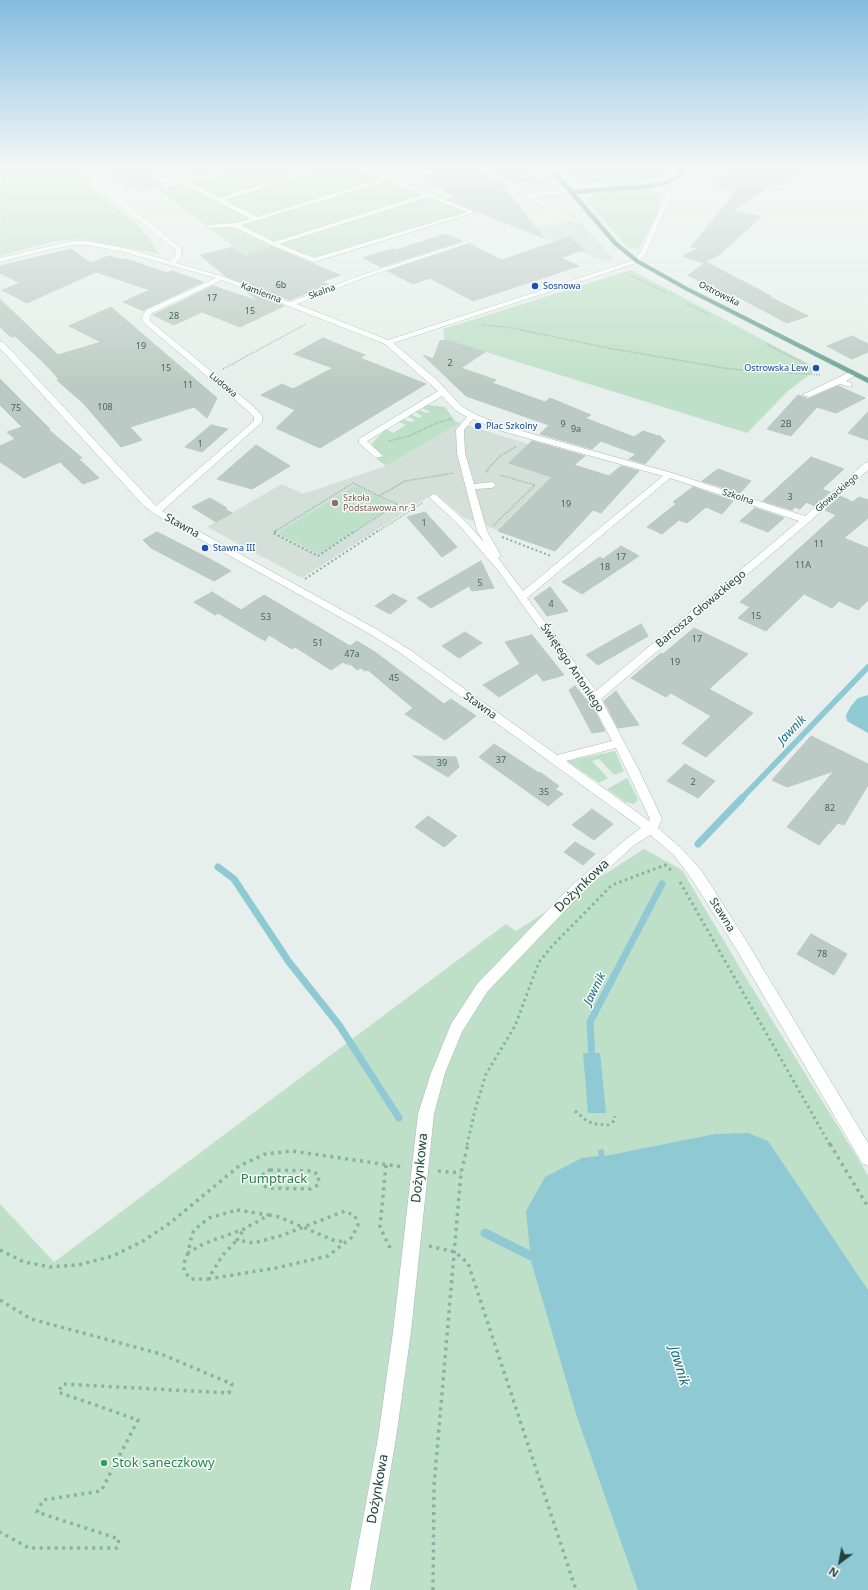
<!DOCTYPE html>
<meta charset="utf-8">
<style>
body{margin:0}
#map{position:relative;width:868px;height:1590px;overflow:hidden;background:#e6efeb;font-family:"Noto Sans",sans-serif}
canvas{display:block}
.north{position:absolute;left:820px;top:1542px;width:40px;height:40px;-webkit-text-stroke:3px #f7fbf9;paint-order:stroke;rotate:212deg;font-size:11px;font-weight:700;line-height:16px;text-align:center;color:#24423a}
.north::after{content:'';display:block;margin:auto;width:14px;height:18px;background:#24423a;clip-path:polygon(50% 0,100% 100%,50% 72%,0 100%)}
</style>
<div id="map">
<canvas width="868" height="1590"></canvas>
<div class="north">N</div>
</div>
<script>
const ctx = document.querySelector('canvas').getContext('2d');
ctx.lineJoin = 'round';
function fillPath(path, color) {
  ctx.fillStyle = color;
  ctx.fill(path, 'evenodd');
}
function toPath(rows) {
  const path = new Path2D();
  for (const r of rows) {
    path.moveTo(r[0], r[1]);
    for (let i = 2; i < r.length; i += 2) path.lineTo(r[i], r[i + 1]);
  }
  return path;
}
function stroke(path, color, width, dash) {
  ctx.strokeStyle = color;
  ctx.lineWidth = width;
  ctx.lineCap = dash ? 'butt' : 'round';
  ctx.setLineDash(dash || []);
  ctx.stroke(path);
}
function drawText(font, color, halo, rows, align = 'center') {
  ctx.font = font + ' "Noto Sans",sans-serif';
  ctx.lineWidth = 3;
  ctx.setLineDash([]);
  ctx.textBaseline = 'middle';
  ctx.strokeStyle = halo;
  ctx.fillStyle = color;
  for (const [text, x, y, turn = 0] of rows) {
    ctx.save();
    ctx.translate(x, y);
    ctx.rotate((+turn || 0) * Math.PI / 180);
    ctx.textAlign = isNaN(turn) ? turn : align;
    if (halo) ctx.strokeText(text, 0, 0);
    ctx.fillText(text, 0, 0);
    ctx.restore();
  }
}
const built = toPath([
 [488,165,537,165,556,190,535,192],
 [568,221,581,223,614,259,607,262,527,231],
 [460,423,529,444,561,461,629,482,601,513,593,510,555,551,464,518,436,494,425,499,302,578,207,527,282,484,303,494,386,466]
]);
const green = toPath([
 [1,165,85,165,83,167,83,177,88,185,141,228,160,254,78,239,51,242,0,256],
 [191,165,357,165,479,212,314,263,274,247,246,255,158,190,201,177,178,169],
 [556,165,669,165,664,174,646,181,625,184,599,183,564,174],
 [644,190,660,193,662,196,660,203,657,215,639,248,629,249,586,200,595,194],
 [631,270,809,364,813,372,788,391,747,433,444,339,443,329],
 [429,405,445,407,456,422,460,423,386,466,377,459,384,456,371,445,376,439,386,429,393,433,406,425,399,422,403,419,411,422,415,420,408,417,411,414,419,418,422,416,415,412,419,410,427,413,430,412,422,408],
 [354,486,394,505,319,554,278,533],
 [615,751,624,771,614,775,599,759,592,761,608,778,599,783,567,761],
 [627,778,637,797,638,800,634,804,625,802,607,789],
 [644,849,682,870,743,973,868,1175,868,1590,0,1590,0,1204,54,1262,506,924,516,931]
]);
const water = toPath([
 [868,695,868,733,847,721,846,715,851,706,858,698],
 [583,1053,600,1053,606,1113,588,1113],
 [748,1133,768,1141,868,1290,868,1590,638,1590,577,1417,531,1261,526,1211,545,1177,582,1158,599,1156,598,1150,603,1149,605,1156,715,1134]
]);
const streamFar2 = toPath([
 [741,799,868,667]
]);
const streamFar1 = toPath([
 [698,844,742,798],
 [218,867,234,879,289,962,339,1025,399,1118],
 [592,1061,590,1022,662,884]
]);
const stream = toPath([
 [485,1233,531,1256]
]);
const building = toPath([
 [105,165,169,165,169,169,148,176,164,185,141,191,124,184,105,165],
 [422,165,471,165,505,186,499,187,509,193,544,238,446,199,455,197,422,177,436,174,422,165],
 [484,165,511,165,536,179,515,184,484,165],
 [757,165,781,165,804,171,782,185,775,183,733,210,761,217,720,254,703,263,683,256,699,248,691,247,736,191,716,186,729,166,752,169,757,165],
 [446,234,462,241,381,267,363,258,392,249,396,250,446,234],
 [569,237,584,249,561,258,579,266,473,301,430,278,413,284,388,271,469,244,502,260,569,237],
 [234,247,245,256,272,247,340,275,321,282,328,284,290,300,227,277,200,255,234,247],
 [71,249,91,263,109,256,123,260,126,259,167,273,172,271,203,282,145,309,144,311,123,302,150,290,96,272,27,303,2,290,20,283,0,273,0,266,71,249],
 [706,262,771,296,768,296,808,316,787,323,734,295,729,297,688,275,706,262],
 [213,286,258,301,244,290,284,306,240,327,202,312,174,325,153,315,213,286],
 [0,299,58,355,101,342,69,326,111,307,217,398,207,418,194,407,130,427,142,440,121,447,84,404,57,380,59,379,44,363,15,336,11,337,0,327,0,299],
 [852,336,868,344,868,352,852,359,827,346,852,336],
 [323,338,365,355,360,358,426,384,320,448,276,428,295,410,261,395,282,384,293,389,333,368,294,354,323,338],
 [446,340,485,352,461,368,496,380,492,383,545,402,550,398,591,415,585,418,634,437,643,431,658,436,659,435,665,441,645,464,629,459,636,454,601,441,592,449,540,434,549,425,466,396,423,355,433,359,440,341,446,340],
 [0,379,50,429,49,430,82,458,79,459,99,478,83,484,60,462,24,478,0,462,0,446,15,439,7,432,22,427,0,405,0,379],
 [838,386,865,398,836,413,817,407,791,436,767,429,798,395,808,399,838,386],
 [868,412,868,440,848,433,868,412],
 [211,425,228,429,202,452,185,447,211,425],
 [532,441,585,456,574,465,609,476,621,466,639,471,601,513,593,510,555,551,498,531,552,477,509,463,532,441],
 [256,445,290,466,252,489,217,479,256,445],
 [811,457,844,469,822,489,830,492,814,506,807,502,800,509,795,507,792,510,763,501,811,457],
 [718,469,751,481,740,493,702,481,718,469],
 [693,487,733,501,722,514,706,507,687,523,679,520,662,534,647,527,676,504,673,502,693,487],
 [840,496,853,502,859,497,868,500,868,518,844,538,868,548,868,600,858,610,839,601,832,608,804,594,766,631,738,618,750,607,740,602,836,515,825,510,840,496],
 [210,498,227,508,225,509,232,513,216,522,192,507,210,498],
 [755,508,784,518,768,532,740,521,755,508],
 [425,512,457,547,442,557,407,517,425,512],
 [157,532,208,558,231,571,214,581,151,548,143,540,157,532],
 [621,546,639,556,582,594,562,582,600,557,603,559,621,546],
 [481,561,494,588,472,591,469,586,431,608,417,598,481,561],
 [550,587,568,611,547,616,534,598,550,587],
 [212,592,241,610,264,595,350,646,357,641,375,652,444,704,451,699,476,716,445,740,405,714,413,708,368,670,365,671,361,668,357,670,350,664,348,665,343,662,331,670,295,647,292,649,269,635,265,641,218,613,215,615,194,602,212,592],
 [393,594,407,601,390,614,375,606,393,594],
 [641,624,648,636,598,665,586,655,641,624],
 [694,628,748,654,709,689,753,713,706,757,682,743,711,716,671,693,666,697,631,678,661,653,663,654,694,628],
 [465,632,482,643,459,658,442,646,465,632],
 [532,635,564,675,543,681,537,673,499,697,483,685,520,664,505,642,532,635],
 [575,686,594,709,605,731,592,733,569,690,575,686],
 [616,691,639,725,618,728,604,701,616,691],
 [811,736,868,764,868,785,844,825,838,823,819,845,787,827,834,771,787,787,772,780,811,736],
 [494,744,539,773,540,772,559,786,555,789,563,794,548,806,479,757,494,744],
 [413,756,456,757,459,767,448,777,413,756],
 [685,764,715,781,698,798,667,781,685,764],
 [592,809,613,824,594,840,572,825,592,809],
 [428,816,457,836,444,847,415,827,428,816],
 [575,842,595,854,583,865,564,852,575,842],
 [811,934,847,954,834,975,797,954,811,934]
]);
const pathFar3 = toPath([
 [559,209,577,218],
 [630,275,665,292],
 [687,304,710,315],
 [483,325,507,327,608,348,730,369,821,375],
 [766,344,809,366],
 [223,369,306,324],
 [389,441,409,436,439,422,452,419],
 [488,472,486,471,500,456,517,446],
 [379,496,405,481,454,473],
 [494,525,535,485,500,475],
 [274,532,353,483,379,496],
 [354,532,397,504,379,496],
 [377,532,422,503]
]);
const pathFar2 = toPath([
 [276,531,273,533,318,556,355,531],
 [502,537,551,556],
 [305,579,378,531]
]);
const pathFar1 = toPath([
 [680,882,830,1145],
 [575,1111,587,1121,594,1124,608,1125,614,1121,615,1116],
 [467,1145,475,1110,486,1074,515,1026,539,962,554,944,612,885,665,865,672,871]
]);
const path = toPath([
 [830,1144,868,1207],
 [386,1165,380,1227,392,1252],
 [270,1170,313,1171,319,1176,318,1185,310,1189,267,1188,262,1184,261,1177,266,1171,270,1170],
 [438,1171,461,1173],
 [237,1210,269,1215,244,1229,203,1244,188,1253,192,1234,195,1229,209,1218,237,1210],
 [269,1215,279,1217,333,1240,345,1242],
 [429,1246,455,1252,468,1263,576,1590],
 [0,1250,24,1262,50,1267,78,1265,113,1256,143,1241,170,1223,239,1166,265,1154,292,1151,403,1167],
 [188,1253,184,1263,184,1271,191,1279,208,1279,222,1256,237,1240],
 [208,1279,276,1268,328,1256,352,1237,358,1225,355,1216,345,1211,283,1235,254,1243,237,1240,244,1229],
 [0,1300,31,1319,161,1354,232,1384,229,1393,63,1384,58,1392,138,1420,101,1491,43,1500,37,1512,119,1539,117,1548,29,1548,0,1532],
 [433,1590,434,1486,461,1173,468,1144]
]);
const minor = toPath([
 [93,165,99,165,96,174,99,182,181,248,181,256,176,263,224,277,290,302,359,276,492,233,492,235,363,278,297,304,388,340,635,260,641,251,665,196,664,193,650,186,655,185,668,191,671,196,647,251,639,262,393,343,437,380,461,406,475,414,504,426,672,473,805,516,865,463,868,462,868,470,809,522,601,699,640,772,662,819,658,828,682,849,701,870,745,939,868,1143,868,1166,862,1163,735,947,691,878,674,855,650,835,633,846,581,894,487,992,462,1032,445,1073,434,1114,411,1332,396,1438,370,1590,350,1590,378,1438,393,1332,418,1114,431,1073,451,1024,477,984,571,886,625,840,641,828,402,654,370,634,153,513,143,505,0,348,0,342,3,342,156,506,254,421,254,417,247,410,143,322,142,317,146,310,216,278,124,252,88,245,72,245,51,249,0,262,0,258,72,241,88,241,125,248,170,261,175,256,176,250,94,184,90,174,93,165],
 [222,280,385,344,438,391,359,439,359,443,375,457,381,457,382,455,367,441,442,396,455,410,467,417,456,430,457,453,477,531,484,542,464,520,436,495,433,494,429,497,458,524,497,569,590,699,612,741,557,755,410,650,378,630,162,511,262,422,262,416,253,406,150,321,150,317,152,313,222,280],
 [473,419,498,430,663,476,523,591,498,558,501,556,487,531,475,489,492,488,496,485,492,482,474,484,465,453,464,430,473,419],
 [670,478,799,521,596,691,527,598,670,478],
 [616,748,650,819,649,821,566,761,616,748],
 [238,165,248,165,190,183,219,198,324,165,334,165,224,200,257,217,381,179,348,165,357,165,476,212,314,262,271,245,234,227,207,228,206,227,209,225,235,223,251,219,182,183,238,165],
 [387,181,422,195,274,242,241,225,387,181],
 [428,197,467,212,314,258,279,244,428,197],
 [472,165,480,165,529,193,572,190,575,192,572,194,534,196,551,207,546,208,472,165],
 [850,372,857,374,846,381,851,383,851,387,840,384,809,397,802,395,850,372]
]);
const major = toPath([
 [545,165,551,165,573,190,661,183,677,175,681,165,687,165,681,177,665,185,645,189,576,194,618,243,639,260,689,288,868,378,868,383,685,290,635,262,614,245,545,165]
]);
const markers = [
 [535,286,4,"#1a4fb4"],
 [816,368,4,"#1a4fb4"],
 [478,426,4,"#1a4fb4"],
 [335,503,4,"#8d6e63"],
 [205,548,4,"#1a4fb4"],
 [104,1463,4,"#2e9e5b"]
];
const numberNames = [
 ["6b",281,285],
 ["17",212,298],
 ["15",250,311],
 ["28",174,316],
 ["19",141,346],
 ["2",450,363],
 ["15",166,368],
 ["11",188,385],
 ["108",105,407],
 ["75",16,408],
 ["9",563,424],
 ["2B",786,424],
 ["9a",576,429],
 ["1",200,444],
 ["3",790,497],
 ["19",566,504],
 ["1",424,523],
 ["11",819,544],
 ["17",621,557],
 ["11A",803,565],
 ["18",605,567],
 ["5",480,583],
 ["4",551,604],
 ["15",756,616],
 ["53",266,617],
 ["17",697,639],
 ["51",318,643],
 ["47a",352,654],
 ["19",675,662],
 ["45",394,678],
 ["37",501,760],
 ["39",442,763],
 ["2",693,782],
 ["35",544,792],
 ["82",830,808],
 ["78",822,954]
];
const farTransitnames = [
 ["Sosnowa",543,286],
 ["Ostrowska Lew",808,368,"right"],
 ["Plac Szkolny",486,426],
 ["Stawna III",213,548]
];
const farStreetnames = [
 ["Skalna",322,292,-21],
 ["Kamienna",261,293,21],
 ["Ostrowska",719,294,27],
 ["Ludowa",223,385,40],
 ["Głowackiego",837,493,-41],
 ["Szkolna",738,497,18]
];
const farEducationnames = [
 ["Szkoła",343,498],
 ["Podstawowa nr 3",343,508]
];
const streetNames = [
 ["Stawna",182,526,29],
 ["Bartosza Głowackiego",701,609,-40],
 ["Świętego Antoniego",572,668,56],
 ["Stawna",480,706,36],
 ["Stawna",722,915,58]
];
const waterNames = [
 ["Jawnik",792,730,-46],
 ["Jawnik",595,989,-63]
];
const nearStreetnames = [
 ["Dożynkowa",582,886,-44],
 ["Dożynkowa",420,1168,-84],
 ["Dożynkowa",378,1489,-80]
];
const nearParknames = [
 ["Pumptrack",274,1179]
];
const nearLeisurenames = [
 ["Stok saneczkowy",112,1463]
];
const nearWaternames = [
 ["Jawnik",679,1366,73]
];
fillPath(built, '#d4dfda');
fillPath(green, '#bfe0c8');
fillPath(water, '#8ec9d4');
stroke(streamFar2, '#8ec9d4', 5.5);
stroke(streamFar1, '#8ec9d4', 7);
stroke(stream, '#8ec9d4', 9);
fillPath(building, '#bbcac4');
stroke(building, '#b8c9c2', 1);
stroke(minor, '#a8b8b2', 1);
stroke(major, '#c2cac8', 1);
stroke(pathFar3, '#86b3a5', 1.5, [1, 1.5]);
stroke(pathFar2, '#86b3a5', 2, [2, 2.5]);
stroke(pathFar1, '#86b3a5', 3, [2.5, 3.5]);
stroke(path, '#86b3a5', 3.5, [3, 4.5]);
fillPath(minor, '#fff');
fillPath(major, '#6aa596');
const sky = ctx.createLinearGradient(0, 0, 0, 388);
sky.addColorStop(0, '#84bce0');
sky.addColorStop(0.43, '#f4f8f6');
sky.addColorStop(1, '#f4f8f600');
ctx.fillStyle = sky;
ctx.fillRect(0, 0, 868, 388);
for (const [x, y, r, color] of markers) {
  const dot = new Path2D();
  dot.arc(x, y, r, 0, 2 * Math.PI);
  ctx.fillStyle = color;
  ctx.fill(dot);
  stroke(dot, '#f7fbf9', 1.5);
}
drawText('9px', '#4a645c', null, numberNames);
drawText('9px', '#164399', '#f7fbf9', farTransitnames, 'left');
drawText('9px', '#24423a', '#f7fbf9', farStreetnames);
drawText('9px', '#785e54', '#f7fbf9', farEducationnames, 'left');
drawText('11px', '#24423a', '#f7fbf9', streetNames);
drawText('italic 12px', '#1c6f80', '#f7fbf9', waterNames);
drawText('13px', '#24423a', '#f7fbf9', nearStreetnames);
drawText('13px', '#2d7a4b', '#f7fbf9', nearParknames);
drawText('13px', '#27864d', '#f7fbf9', nearLeisurenames, 'left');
drawText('italic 14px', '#1c6f80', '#f7fbf9', nearWaternames);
</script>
